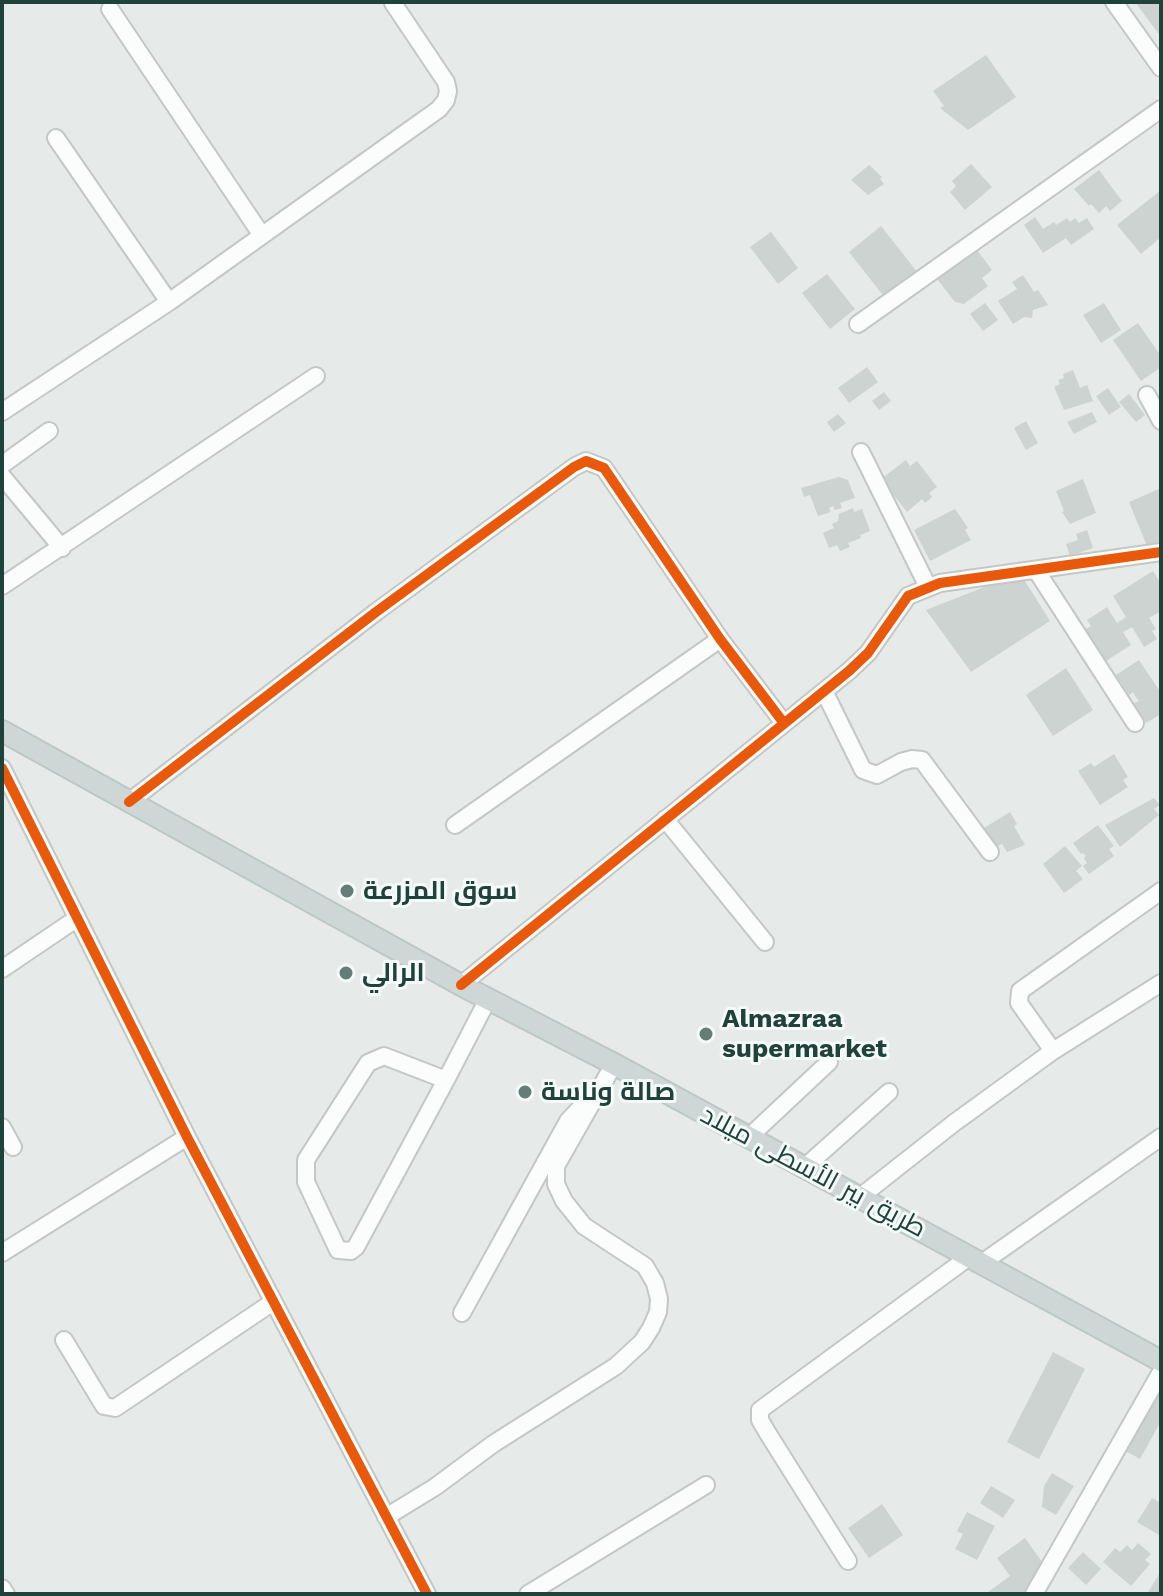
<!DOCTYPE html>
<meta charset="utf-8">
<style>
body{margin:0}
#map{position:relative;width:1163px;height:1596px;overflow:hidden;background:#e6ebe9;font-family:"Work Sans",sans-serif}
canvas{display:block}
.frame{position:absolute;inset:0;border:4px solid #20423a;pointer-events:none}
</style>
<div id="map">
<canvas width="1163" height="1596"></canvas>
<div class="frame"></div>
</div>
<script>
const ctx = document.querySelector('canvas').getContext('2d');
ctx.lineJoin = 'round';
function fillPath(path, color) {
  ctx.fillStyle = color;
  ctx.fill(path, 'evenodd');
}
function toPath(rows) {
  const path = new Path2D();
  for (const r of rows) {
    path.moveTo(r[0], r[1]);
    for (let i = 2; i < r.length; i += 2) path.lineTo(r[i], r[i + 1]);
  }
  return path;
}
function stroke(path, color, width, dash) {
  ctx.strokeStyle = color;
  ctx.lineWidth = width;
  ctx.lineCap = dash ? 'butt' : 'round';
  ctx.setLineDash(dash || []);
  ctx.stroke(path);
}
function drawText(font, color, halo, rows, align = 'center') {
  ctx.font = font + ' "Work Sans",Cairo,sans-serif';
  ctx.lineWidth = 6;
  ctx.setLineDash([]);
  ctx.textBaseline = 'middle';
  ctx.strokeStyle = halo;
  ctx.fillStyle = color;
  for (const [text, x, y, turn = 0] of rows) {
    ctx.save();
    ctx.translate(x, y);
    ctx.rotate((+turn || 0) * Math.PI / 180);
    ctx.textAlign = isNaN(turn) ? turn : align;
    if (halo) ctx.strokeText(text, 0, 0);
    ctx.fillText(text, 0, 0);
    ctx.restore();
  }
}
const building = toPath([
 [1135,2,1161,2,1161,37],
 [986,55,1016,97,968,130,940,108,944,106,933,91],
 [971,164,992,187,965,210,950,192,956,186,952,181],
 [869,165,882,177,880,179,884,184,868,195,851,180],
 [1099,170,1122,201,1110,211,1106,206,1099,213,1091,204,1089,206,1074,189],
 [1161,190,1161,237,1141,254,1117,225],
 [1035,217,1043,229,1054,222,1056,225,1067,218,1070,222,1075,218,1079,223,1087,218,1094,229,1071,245,1066,238,1043,253,1024,225],
 [881,226,918,273,885,298,849,252],
 [771,232,798,268,778,284,750,247],
 [977,250,992,270,982,278,988,286,964,304,955,302,937,279],
 [827,274,855,309,830,329,802,293],
 [1023,275,1034,292,1038,290,1048,305,1033,310,1032,318,1024,317,1013,324,998,301,1017,289,1012,282],
 [985,303,998,320,983,331,970,314],
 [1104,303,1121,330,1101,343,1083,315],
 [1138,323,1161,356,1161,367,1141,381,1113,340],
 [867,367,878,382,849,403,838,388],
 [1073,370,1080,388,1087,385,1093,401,1064,410,1054,387,1060,384,1058,380,1064,378,1063,374],
 [1108,388,1121,407,1109,415,1096,396],
 [884,392,891,401,879,410,872,401],
 [1129,394,1145,415,1136,422,1119,402],
 [1092,412,1097,422,1074,434,1067,422],
 [838,414,846,423,834,432,827,422],
 [1026,421,1038,443,1026,450,1014,428],
 [906,460,910,466,917,461,937,487,929,493,932,497,925,503,922,499,907,512,881,479],
 [839,477,848,480,855,498,840,503,842,508,835,510,833,506,829,508,831,512,818,516,810,495,804,497,801,488],
 [1083,479,1096,513,1070,524,1062,512,1064,511,1056,491],
 [1161,488,1161,541,1147,546,1129,502],
 [853,508,854,512,862,509,870,531,860,535,861,538,848,543,850,547,840,551,837,545,829,548,823,533,834,528,832,524,838,521,839,514],
 [955,509,968,528,965,530,971,540,930,561,914,530],
 [1087,530,1093,548,1070,556,1066,544,1078,540,1076,534],
 [1153,571,1161,584,1161,611,1149,618,1156,629,1152,631,1157,639,1144,647,1132,627,1123,632,1131,645,1106,661,1101,654,1099,655,1083,631,1091,626,1087,620,1107,607,1117,623,1126,617,1113,596],
 [1020,573,1050,621,971,672,926,610],
 [1139,660,1161,693,1161,714,1146,723,1134,703,1139,701,1135,696,1133,692,1129,695,1116,675],
 [1066,668,1093,710,1053,736,1026,695],
 [1114,754,1128,777,1123,780,1128,787,1100,805,1078,771,1091,763,1094,767],
 [1154,798,1160,805,1154,809,1159,815,1120,847,1105,825],
 [1010,812,1017,824,1014,826,1025,845,1007,852,1002,844,996,847,984,828],
 [1098,825,1114,846,1109,849,1114,856,1089,874,1083,866,1087,863,1084,858,1086,856,1083,853,1081,854,1073,843],
 [1065,846,1082,866,1076,871,1083,879,1064,893,1043,864],
 [1053,1352,1085,1369,1039,1459,1007,1442],
 [1154,1392,1161,1396,1161,1421,1140,1459,1122,1449],
 [1052,1473,1074,1486,1056,1515,1042,1507,1044,1486],
 [991,1486,1015,1500,1003,1518,980,1503],
 [1152,1498,1161,1503,1159,1535,1137,1522],
 [882,1504,903,1535,869,1558,848,1528],
 [967,1512,995,1526,977,1560,955,1549,963,1534,957,1531],
 [1025,1538,1045,1566,1029,1594,985,1594,1010,1576,997,1558],
 [1138,1543,1151,1554,1145,1560,1150,1564,1131,1586,1103,1562,1115,1548,1120,1552,1127,1545,1132,1550],
 [1083,1552,1101,1569,1086,1585,1068,1568],
 [1161,1571,1161,1594,1147,1594]
]);
const minor = toPath([
 [1114,2,1161,68],
 [110,9,261,234],
 [56,138,169,302],
 [858,324,1161,109],
 [1147,395,1161,421],
 [2,412,169,302,439,109,446,100,448,91,446,82,393,3],
 [861,452,928,587],
 [2,465,49,431],
 [2,476,62,548],
 [1036,570,1135,723],
 [2,586,316,376],
 [824,691,863,770,877,775,901,762,912,759,922,760,990,852],
 [2,768,187,1137,427,1594],
 [129,802,376,612,574,467,586,461,604,468,720,639,783,722],
 [665,819,765,942],
 [455,825,720,639],
 [2,969,76,919],
 [461,985,849,671,868,653,908,596,940,583,1161,552],
 [1053,1051,1019,1003,1020,991,1161,891],
 [446,1080,384,1056,368,1063,306,1160,306,1182,338,1250,351,1251,356,1247,446,1080,488,999],
 [2,1127,13,1147],
 [749,1137,829,1062],
 [805,1167,889,1092],
 [860,1197,954,1123,1053,1051,1161,983],
 [2,1253,187,1137],
 [982,1263,1161,1137],
 [462,1313,568,1121,583,1105],
 [64,1340,104,1406,115,1408,273,1302],
 [386,1517,435,1487,493,1444,616,1366,642,1342,651,1328,658,1312,659,1299,655,1283,645,1266,584,1226,564,1201,556,1184,556,1166,614,1064],
 [848,1561,767,1432,760,1420,760,1410,969,1257],
 [2,1588,6,1594],
 [528,1594,706,1485],
 [1034,1594,1161,1372]
]);
const major = toPath([
 [2,731,461,985,614,1064,1161,1361]
]);
const cycleway = toPath([
 [2,768,187,1137,427,1594],
 [129,802,376,612,574,467,586,461,604,468,720,639,783,722],
 [461,985,849,671,868,653,908,596,940,583,1161,552]
]);
const markers = [
 [347,891,8,"#657d77"],
 [346,973,8,"#657d77"],
 [706,1034,8,"#657d77"],
 [525,1092,8,"#657d77"]
];
const poiNames = [
 ["سوق المزرعة",363,891],
 ["الرالي",362,973],
 ["Almazraa",722,1019],
 ["supermarket",722,1049],
 ["صالة وناسة",541,1092]
];
const streetNames = [
 ["طريق بير الأسطى ميلاد",813,1172,28]
];
fillPath(building, '#ccd3d1');
stroke(minor, '#c3c8c6', 20);
stroke(major, '#bdc7c4', 24);
stroke(minor, '#fbfcfc', 16);
stroke(major, '#ced7d5', 20);
stroke(cycleway, '#e8590c', 10);
for (const [x, y, r, color] of markers) {
  const dot = new Path2D();
  dot.arc(x, y, r, 0, 2 * Math.PI);
  ctx.fillStyle = color;
  ctx.fill(dot);
  stroke(dot, '#f4faf8', 3);
}
drawText('bold 26px', '#20423a', '#f4faf8', poiNames, 'left');
drawText('26px', '#20423a', '#f4faf8', streetNames);
</script>
